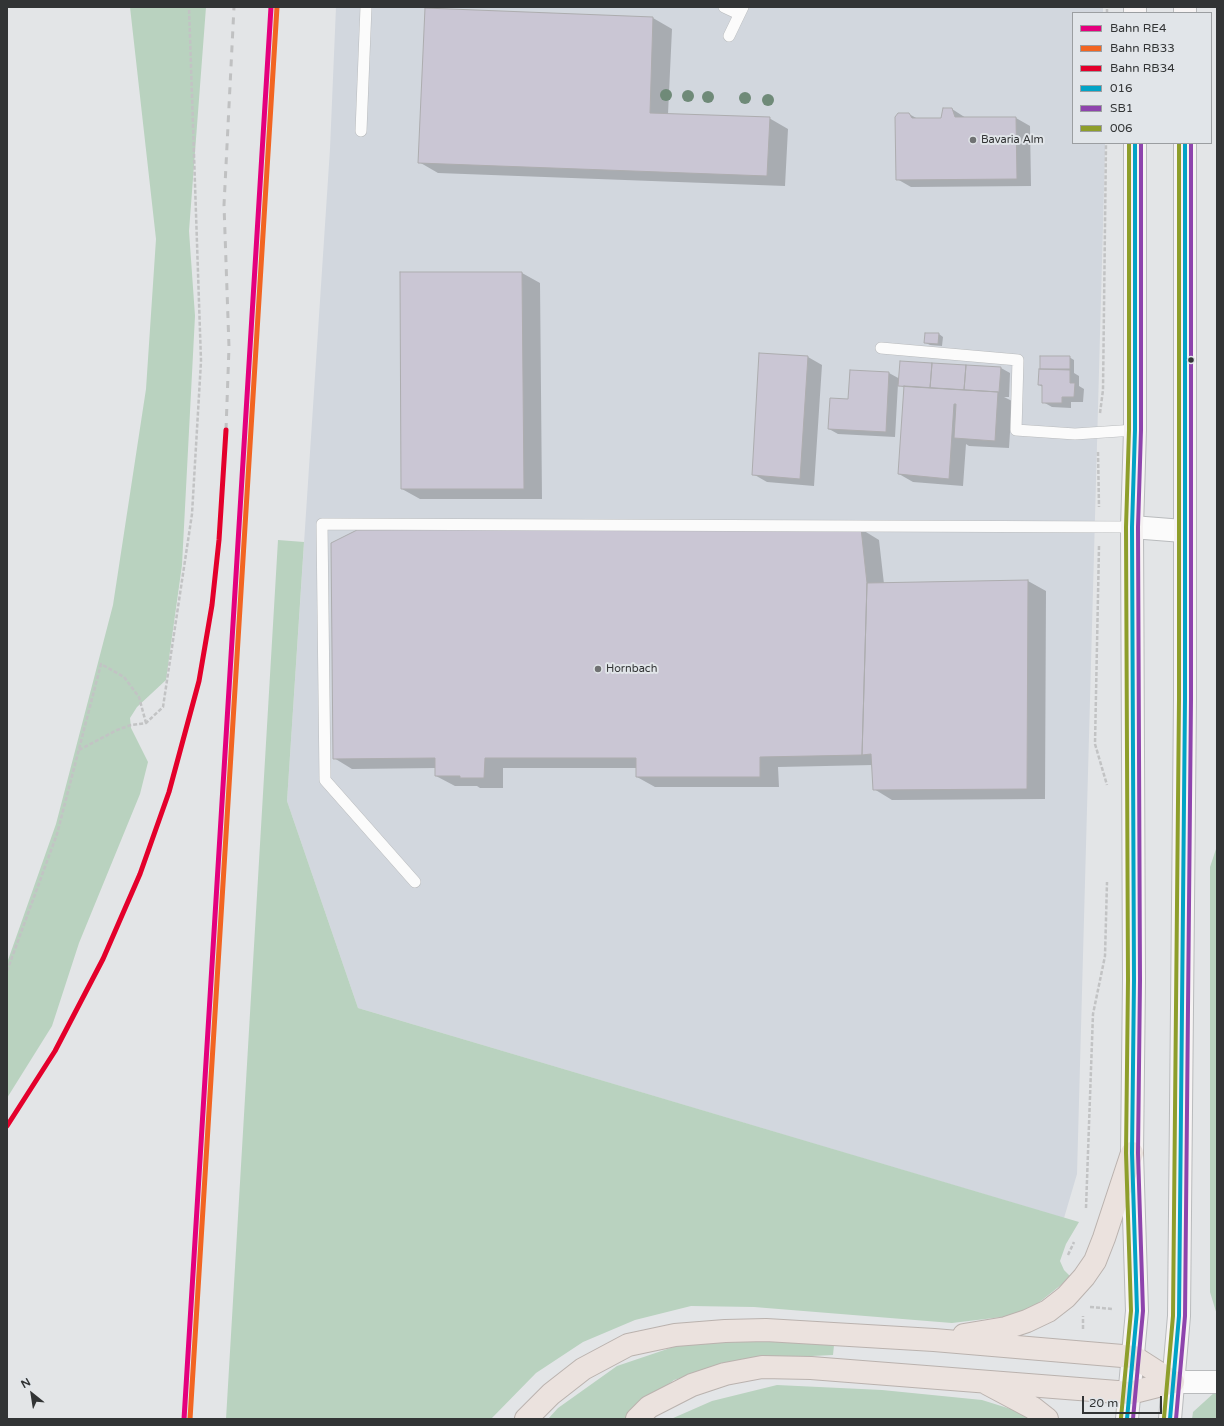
<!DOCTYPE html>
<style>
body{margin:0}
#map{position:relative;width:1224px;height:1426px;overflow:hidden;background:#e3e5e7;font-family:"Varela Round",sans-serif}
canvas{display:block}
.frame{position:absolute;inset:0;border:8px solid #323435;pointer-events:none}
.legend{position:absolute;left:1072px;top:12px;width:140px;height:132px;box-sizing:border-box;background:#e1e5e9;border:1px solid #9b9ea1;margin:0;padding:5px 7px;list-style:none;font-size:12px;color:#323435}
.legend li{display:flex;align-items:center;gap:8px;height:20px}
.legend b{width:20px;border:1px solid #9b9ea1}
.north{position:absolute;left:12px;top:1374px;width:40px;height:40px;-webkit-text-stroke:3px #e1e5e9;paint-order:stroke;rotate:330deg;font-size:11px;font-weight:700;line-height:16px;text-align:center;color:#323435}
.north::after{content:'';display:block;margin:auto;width:14px;height:18px;background:#323435;clip-path:polygon(50% 0,100% 100%,50% 72%,0 100%)}
.scale{position:absolute;left:1082px;top:1396px;width:80px;height:18px;box-sizing:border-box;border:2px solid #323435;border-top:0;padding-left:5px;font-size:12px;line-height:14px;white-space:nowrap;color:#323435;-webkit-text-stroke:3px #e1e5e9;paint-order:stroke}
</style>
<div id="map">
<canvas width="1224" height="1426"></canvas>
<div class="frame"></div>
<ul class="legend">
<li><b style="height:5px;background:#e5007d"></b>Bahn RE4</li>
<li><b style="height:5px;background:#f26522"></b>Bahn RB33</li>
<li><b style="height:5px;background:#e4002b"></b>Bahn RB34</li>
<li><b style="height:5px;background:#02a3c6"></b>016</li>
<li><b style="height:5px;background:#8e44ad"></b>SB1</li>
<li><b style="height:5px;background:#8e9e2b"></b>006</li>
</ul>
<div class="north">N</div>
<div class="scale">20 m</div>
</div>
<script>
const ctx = document.querySelector('canvas').getContext('2d');
ctx.lineJoin = 'round';
function fillPath(path, color) {
  ctx.fillStyle = color;
  ctx.fill(path, 'evenodd');
}
function toPath(rows) {
  const path = new Path2D();
  for (const r of rows) {
    path.moveTo(r[0], r[1]);
    for (let i = 2; i < r.length; i += 2) path.lineTo(r[i], r[i + 1]);
  }
  return path;
}
function stroke(path, color, width, dash) {
  ctx.strokeStyle = color;
  ctx.lineWidth = width;
  ctx.lineCap = dash ? 'butt' : 'round';
  ctx.setLineDash(dash || []);
  ctx.stroke(path);
}
function drawText(font, color, halo, rows, align = 'center') {
  ctx.font = font + ' "Varela Round",sans-serif';
  ctx.lineWidth = 4;
  ctx.setLineDash([]);
  ctx.textBaseline = 'middle';
  ctx.strokeStyle = halo;
  ctx.fillStyle = color;
  for (const [text, x, y, turn = 0] of rows) {
    ctx.save();
    ctx.translate(x, y);
    ctx.rotate((+turn || 0) * Math.PI / 180);
    ctx.textAlign = isNaN(turn) ? turn : align;
    if (halo) ctx.strokeText(text, 0, 0);
    ctx.fillText(text, 0, 0);
    ctx.restore();
  }
}
const built = toPath([
 [336,7,1103,7,1103,13,1073,13,1073,143,1105,143,1105,152,1077,1174,1064,1218,358,1008,287,801,330,149]
]);
const green = toPath([
 [130,7,206,7,189,231,195,316,182,565,166,680,137,707,130,718,131,728,148,762,140,794,79,943,52,1026,7,1098,7,963,56,824,113,605,146,389,156,239],
 [278,540,304,542,287,801,358,1008,1079,1222,1066,1244,1060,1261,1064,1270,1071,1277,1032,1308,1010,1316,952,1323,754,1307,691,1306,635,1320,583,1342,536,1373,491,1419,226,1419],
 [1217,846,1217,1315,1210,1292,1210,867],
 [757,1337,834,1345,833,1355,748,1359,674,1380,639,1406,627,1419,548,1419,558,1408,617,1366,691,1341],
 [777,1385,882,1390,982,1400,1014,1410,1032,1419,671,1419,712,1401],
 [1215,1392,1217,1392,1217,1419,1192,1419,1193,1412]
]);
const shadow = toPath([
 [426,9,653,18,672,29,668,114,769,118,788,129,785,186,438,173,419,162],
 [952,109,966,118,1016,118,1030,126,1031,186,911,187,897,179,909,114,918,119,941,119],
 [522,273,540,283,542,499,420,499,402,489],
 [939,334,943,337,942,346,930,345,926,343],
 [760,354,808,357,822,365,814,486,767,482,753,474],
 [1069,357,1074,360,1074,373,1079,376,1079,386,1084,389,1083,402,1071,402,1071,408,1052,407,1043,402,1043,387,1039,385,1042,370,1041,369],
 [901,362,1001,368,1010,373,1009,397,1004,397,1012,401,1009,448,969,446,966,444,963,486,913,482,899,474,905,388,898,384,895,437,838,434,829,429,849,400,850,371,889,373,900,379],
 [861,529,879,540,884,584,1028,581,1046,591,1045,799,892,800,874,789,873,765,778,767,779,787,655,787,637,777,637,768,503,768,503,788,480,788,477,786,455,786,436,776,436,768,352,769,334,758]
]);
const building = toPath([
 [425,8,653,17,650,113,770,117,767,176,418,163,425,8],
 [943,108,952,108,955,117,1016,117,1017,179,896,180,895,117,898,113,909,113,912,118,941,118,943,108],
 [400,272,522,272,524,489,401,489,400,272],
 [925,333,939,333,938,344,924,343,925,333],
 [759,353,808,356,800,479,752,475,759,353],
 [1040,356,1070,356,1070,369,1040,369,1040,356],
 [900,361,932,363,930,388,898,386,900,361],
 [932,363,966,365,964,390,930,388,932,363],
 [966,365,1001,367,999,392,964,390,966,365],
 [1039,369,1070,370,1070,383,1075,383,1074,397,1062,397,1062,403,1042,403,1042,385,1038,385,1039,369],
 [850,370,889,372,886,432,828,429,830,398,848,399,850,370],
 [904,386,998,392,995,441,954,438,956,404,954,404,949,479,898,474,904,386],
 [861,528,867,583,862,755,760,757,760,777,636,777,636,758,485,758,484,778,460,778,460,776,435,776,435,758,333,759,331,543,357,530,861,528],
 [1028,580,1027,789,873,790,871,754,862,755,867,583,1028,580]
]);
const path = toPath([
 [1107,13,1107,7],
 [1100,413,1103,390,1106,143],
 [1098,452,1099,507],
 [1099,546,1095,744,1107,785],
 [79,750,117,730,131,725,146,723,163,707,192,514,201,361,189,7],
 [7,971,57,834,101,664,124,677,139,697,146,723],
 [1086,1208,1093,1014,1105,956,1107,882],
 [1068,1255,1074,1242],
 [1090,1307,1113,1309],
 [1083,1329,1083,1316]
]);
const lane = toPath([
 [724,7,739,14],
 [729,36,743,7],
 [361,131,366,7],
 [881,348,1018,360,1016,430,1075,434,1135,430],
 [415,882,325,780,322,524,1132,527]
]);
const street = toPath([
 [1132,527,1183,531],
 [1173,1382,1217,1382]
]);
const secondary = toPath([
 [1135,13,1135,7],
 [1185,13,1185,7],
 [1127,1419,1137,1311,1132,1153,1134,980,1132,527,1135,430,1135,143],
 [1170,1419,1179,1316,1185,699,1185,143]
]);
const highway = toPath([
 [964,1335,1006,1328,1027,1321,1048,1311,1066,1297,1084,1277,1095,1261,1104,1238,1132,1153],
 [986,1383,1033,1408,1047,1419],
 [526,1419,551,1394,583,1369,628,1345,675,1335,725,1331,766,1330,934,1340,1134,1357,1173,1382],
 [637,1419,649,1407,692,1385,725,1374,762,1367,811,1368,1130,1393,1173,1382]
]);
const rail = toPath([
 [226,430,229,347,224,205,234,7]
]);
const bus1 = toPath([
 [1127,1419,1137,1311,1132,1153,1134,980,1132,527,1135,430,1135,143],
 [1170,1419,1179,1316,1185,699,1185,143]
]);
const bus2 = toPath([
 [1133,1419,1143,1311,1138,1153,1140,980,1138,527,1141,430,1141,143],
 [1176,1419,1185,1316,1191,699,1191,143]
]);
const bus3 = toPath([
 [1121,1418,1131,1311,1126,1153,1128,980,1126,527,1129,430,1129,143],
 [1164,1418,1173,1316,1179,699,1179,143]
]);
const rail1 = toPath([
 [184,1419,271,7]
]);
const rail2 = toPath([
 [190,1419,277,7]
]);
const rail3 = toPath([
 [7,1126,55,1051,103,959,140,874,169,792,199,681,212,605,219,540,226,430]
]);
const trees = [
 [666,95],
 [688,96],
 [708,97],
 [745,98],
 [768,100]
];
const markers = [
 [973,140,4,"#707273"],
 [1191,360,3.5,"#323435"],
 [598,669,4,"#707273"]
];
const poiNames = [
 ["Bavaria Alm",981,140],
 ["Hornbach",606,669]
];
fillPath(built, '#d2d7de');
fillPath(green, '#b9d2bf');
fillPath(shadow, '#0003');
fillPath(building, '#cac6d4');
stroke(building, '#adadaf', 1);
stroke(lane, '#b9bbbd', 12);
stroke(street, '#b9bbbd', 24);
stroke(secondary, '#b9bbbd', 24);
stroke(highway, '#bab2ae', 24);
stroke(path, '#c2c3c4', 2.5, [4, 2]);
stroke(lane, '#fbfbfb', 11);
stroke(street, '#fbfbfb', 22);
stroke(secondary, '#f6f3f3', 22);
stroke(highway, '#ebe2de', 22);
stroke(rail, '#c0c1c2', 3, [7, 7]);
stroke(bus1, '#02a3c6', 4);
stroke(bus2, '#8e44ad', 4);
stroke(bus3, '#8e9e2b', 4);
stroke(rail1, '#e5007d', 5);
stroke(rail2, '#f26522', 5);
stroke(rail3, '#e4002b', 5);
ctx.fillStyle = '#6f8a78';
for (const [x, y] of trees) {
  ctx.beginPath();
  ctx.arc(x, y, 6, 0, 2 * Math.PI);
  ctx.fill();
}
for (const [x, y, r, color] of markers) {
  const dot = new Path2D();
  dot.arc(x, y, r, 0, 2 * Math.PI);
  ctx.fillStyle = color;
  ctx.fill(dot);
  stroke(dot, '#e1e5e9', 1.5);
}
drawText('11px', '#323435', '#e1e5e9', poiNames, 'left');
</script>
